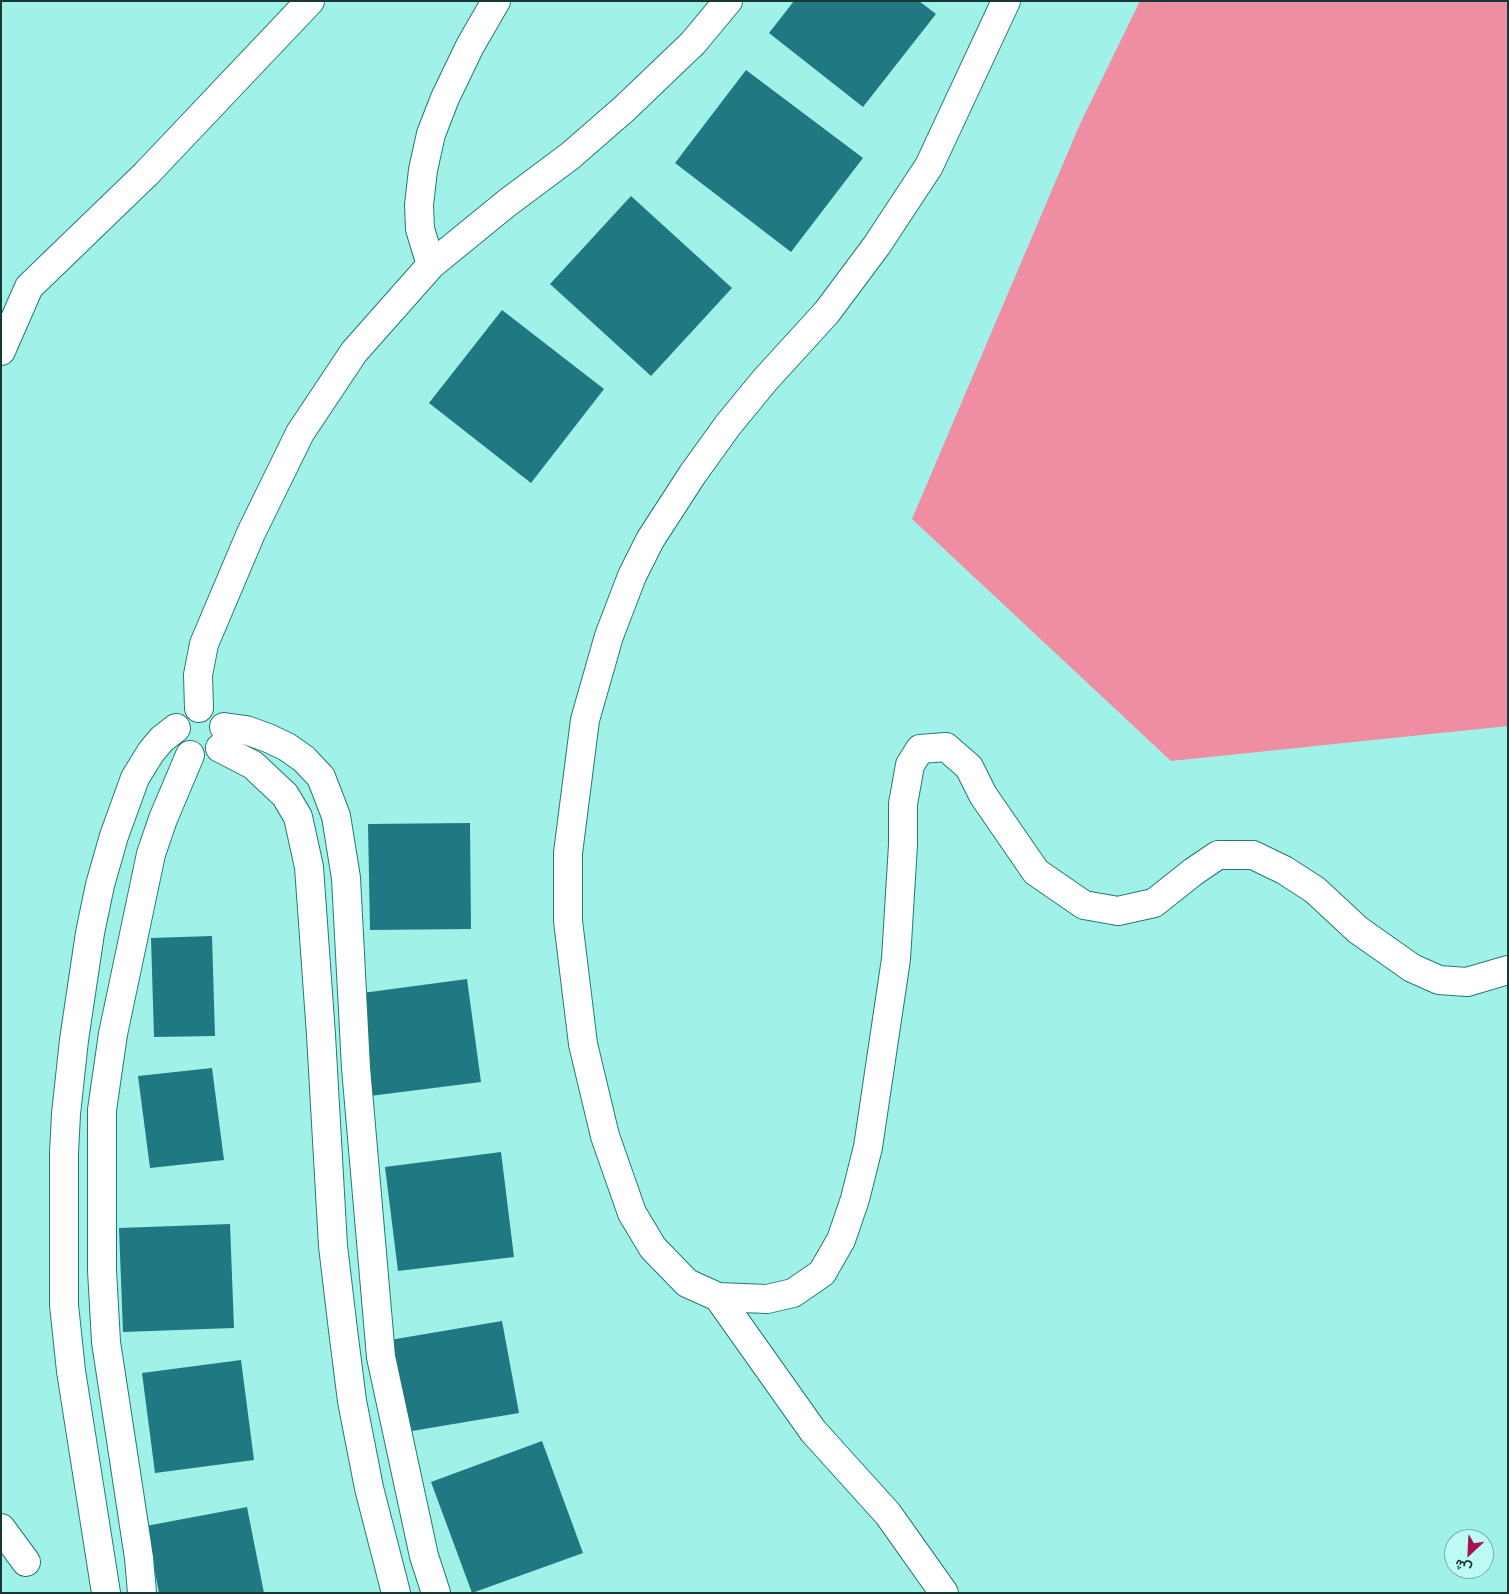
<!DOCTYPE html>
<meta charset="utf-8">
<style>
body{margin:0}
#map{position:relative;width:1509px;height:1594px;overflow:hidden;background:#a0f2e8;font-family:Manrope,Vazirmatn,sans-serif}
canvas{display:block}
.frame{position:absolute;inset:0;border:2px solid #173936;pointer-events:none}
.north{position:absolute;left:1444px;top:1529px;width:50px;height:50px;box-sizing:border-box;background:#bcfcf4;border:1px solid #7aaea8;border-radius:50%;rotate:205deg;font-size:14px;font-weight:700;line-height:20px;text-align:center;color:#173936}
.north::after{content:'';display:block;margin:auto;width:18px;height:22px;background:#a6124b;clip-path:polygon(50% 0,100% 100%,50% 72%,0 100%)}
</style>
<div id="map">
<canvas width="1509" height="1594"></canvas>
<div class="frame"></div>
<div class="north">ش</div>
</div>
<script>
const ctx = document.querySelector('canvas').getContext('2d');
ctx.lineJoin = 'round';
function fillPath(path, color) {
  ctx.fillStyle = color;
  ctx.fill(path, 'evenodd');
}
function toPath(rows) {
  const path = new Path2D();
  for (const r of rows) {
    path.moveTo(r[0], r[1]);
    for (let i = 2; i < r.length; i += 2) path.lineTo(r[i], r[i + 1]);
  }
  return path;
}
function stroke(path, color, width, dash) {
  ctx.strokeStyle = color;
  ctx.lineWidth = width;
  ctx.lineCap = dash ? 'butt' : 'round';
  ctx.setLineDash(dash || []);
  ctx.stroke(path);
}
const forest = toPath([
 [1140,1,1508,1,1508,726,1171,761,912,519,1080,124]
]);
const building = toPath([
 [794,1,919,1,936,14,863,107,769,33],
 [746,70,863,158,791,252,675,163],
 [631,196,732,288,651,376,550,284],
 [502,310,604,389,531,483,429,403],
 [470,823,471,929,370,930,368,824],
 [212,936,215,1036,154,1037,151,938],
 [467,979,481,1082,370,1096,355,994],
 [212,1068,224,1160,150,1168,138,1076],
 [501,1152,514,1257,398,1271,385,1167],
 [230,1224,234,1328,123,1332,119,1228],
 [502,1321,519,1413,406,1432,390,1340],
 [241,1360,254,1460,155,1473,142,1373],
 [542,1441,583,1553,472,1593,431,1482],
 [247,1507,264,1593,159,1593,146,1526]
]);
const minor = toPath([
 [1006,1,929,166,877,245,827,312,765,380,728,425,692,475,650,540,632,576,609,636,585,720,568,853,568,921,583,1044,605,1136,632,1213,653,1248,687,1283,718,1297,767,1299,793,1293,822,1273,841,1240,855,1199,868,1147,896,959,903,845,903,804,910,765,920,749,946,747,969,767,983,795,1036,872,1084,905,1118,911,1154,903,1193,872,1218,855,1253,855,1284,870,1315,890,1358,930,1412,968,1439,980,1467,982,1508,970],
 [431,265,420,229,419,205,423,170,431,134,445,98,470,46,496,1],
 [199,708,198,675,204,644,251,533,300,433,354,352,431,265,507,203,570,156,624,109,693,43,728,1],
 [224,727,246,730,268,738,287,747,304,759,321,777,336,816,346,878,356,1068,381,1357,424,1556,436,1593],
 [220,748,253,765,285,795,298,817,309,867,321,1035,333,1246,343,1330,352,1401,369,1488,396,1593],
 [718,1297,813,1431,888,1514,944,1593],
 [1,1528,26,1562],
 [106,1593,71,1371,64,1305,64,1153,66,1114,74,1040,90,933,100,885,114,836,135,778,151,752,162,739,176,728],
 [142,1593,139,1558,106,1342,102,1270,102,1110,113,1034,151,854,163,819,190,755]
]);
const major = toPath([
 [1,351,29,287,146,174,310,1]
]);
fillPath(forest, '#ef8da2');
fillPath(building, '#207882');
stroke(minor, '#247a73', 30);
stroke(major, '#247a73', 30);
stroke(minor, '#fff', 28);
stroke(major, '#fff', 28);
</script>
